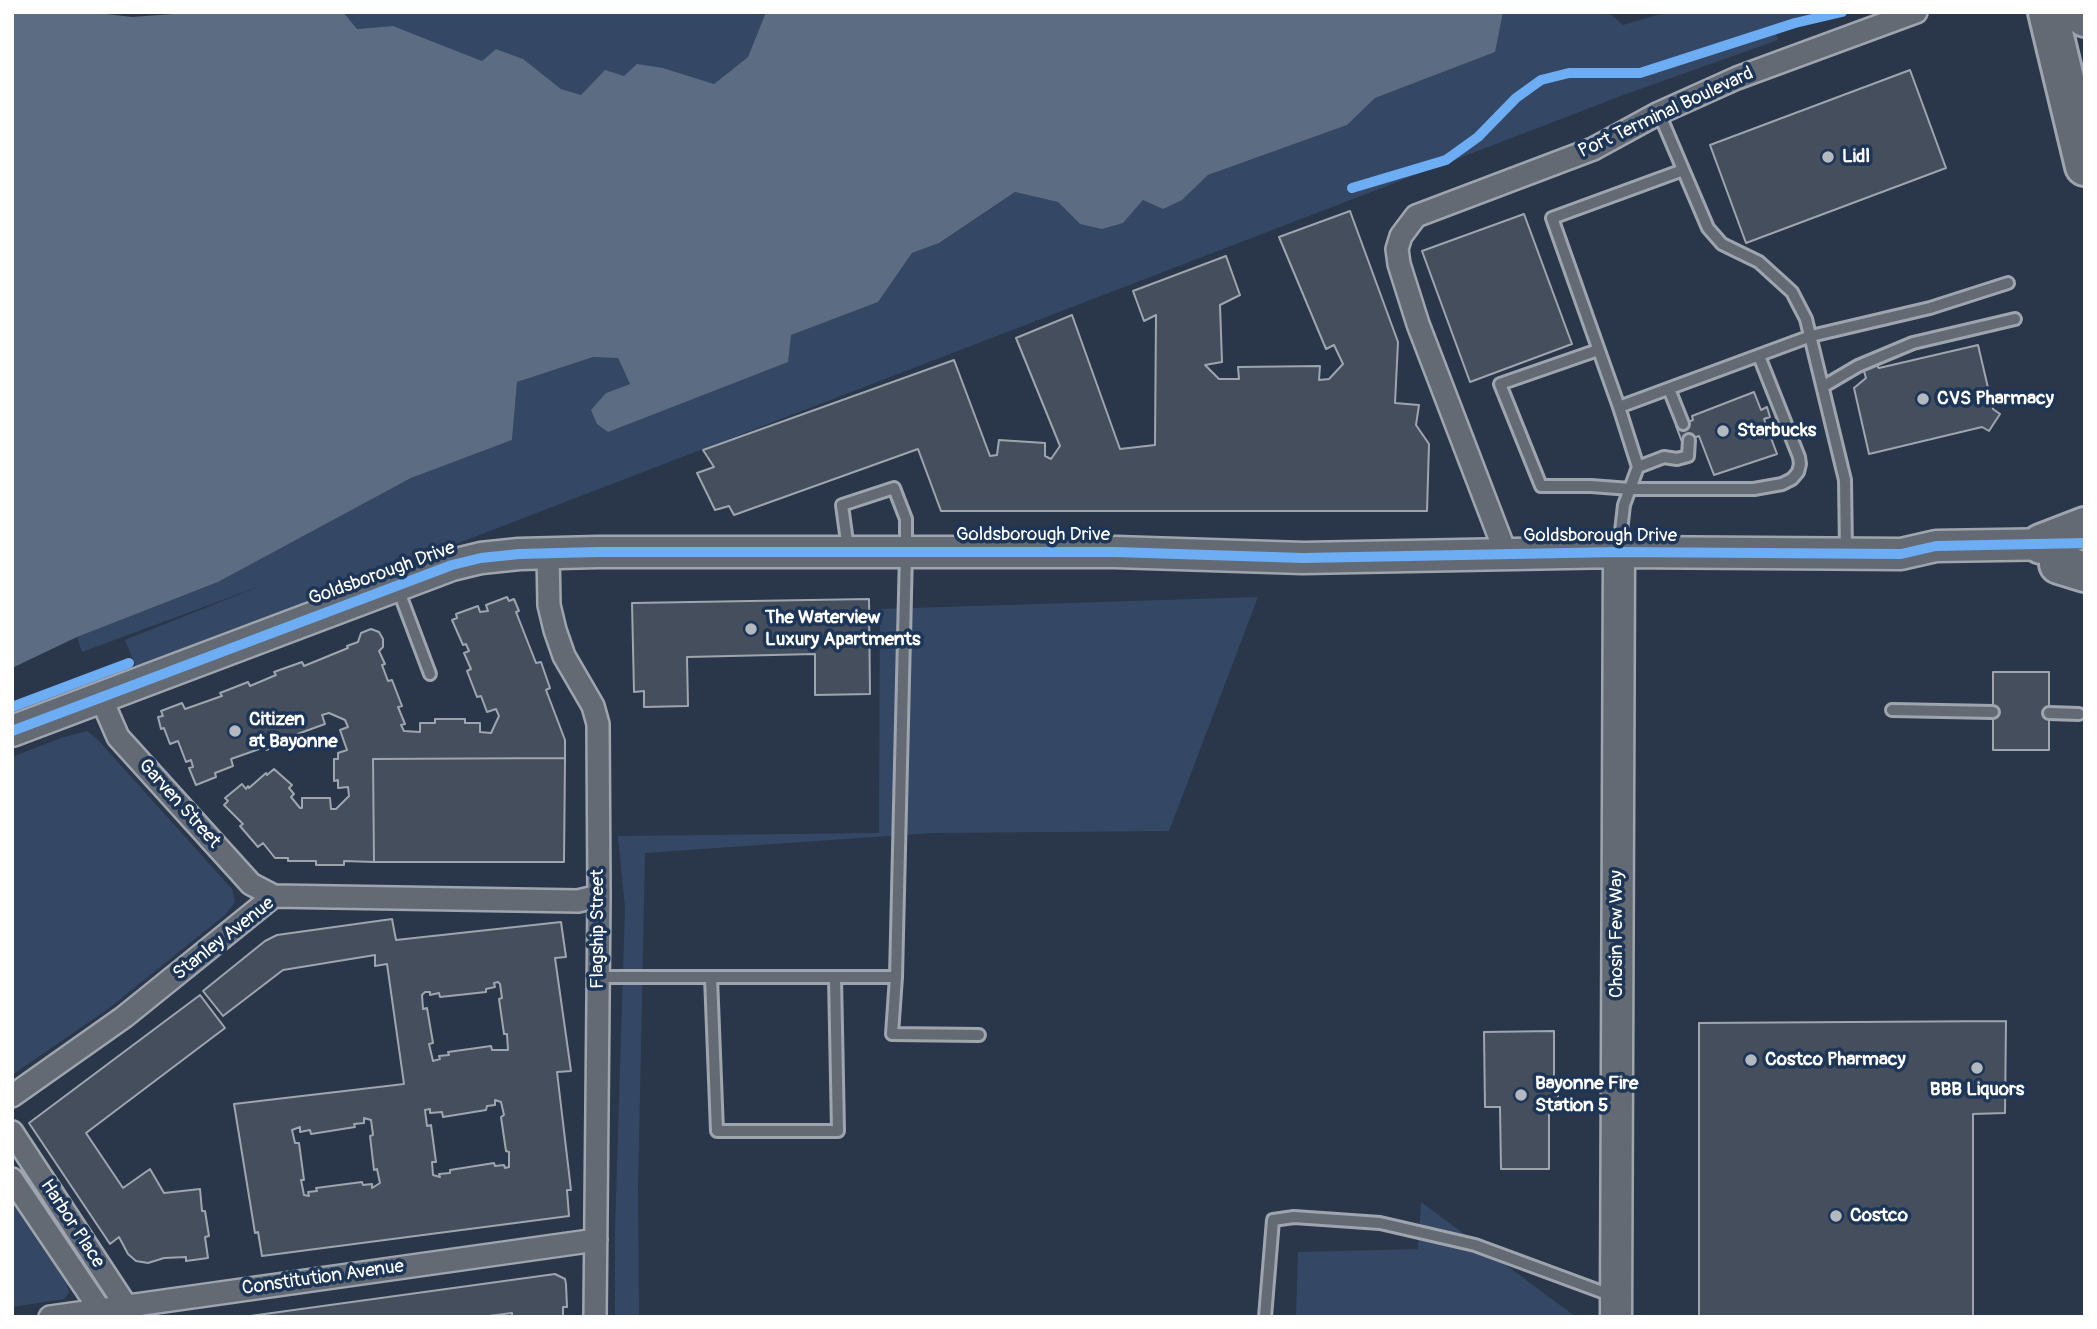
<!DOCTYPE html>
<style>
body{margin:0}
#map{position:relative;width:2097px;height:1329px;overflow:hidden;background:#2a374a;font-family:Pangolin,sans-serif}
canvas{display:block}
.frame{position:absolute;inset:0;border:14px solid #fff;pointer-events:none}
</style>
<div id="map">
<canvas width="2097" height="1329"></canvas>
<div class="frame"></div>
</div>
<script>
const ctx = document.querySelector('canvas').getContext('2d');
ctx.lineJoin = 'round';
function fillPath(path, color) {
  ctx.fillStyle = color;
  ctx.fill(path, 'evenodd');
}
function toPath(rows) {
  const path = new Path2D();
  for (const r of rows) {
    path.moveTo(r[0], r[1]);
    for (let i = 2; i < r.length; i += 2) path.lineTo(r[i], r[i + 1]);
  }
  return path;
}
function stroke(path, color, width, dash) {
  ctx.strokeStyle = color;
  ctx.lineWidth = width;
  ctx.lineCap = dash ? 'butt' : 'round';
  ctx.setLineDash(dash || []);
  ctx.stroke(path);
}
function drawText(font, color, halo, rows, align = 'center') {
  ctx.font = font + ' Pangolin,sans-serif';
  ctx.lineWidth = 7;
  ctx.setLineDash([]);
  ctx.textBaseline = 'middle';
  ctx.strokeStyle = halo;
  ctx.fillStyle = color;
  for (const [text, x, y, turn = 0] of rows) {
    ctx.save();
    ctx.translate(x, y);
    ctx.rotate((+turn || 0) * Math.PI / 180);
    ctx.textAlign = isNaN(turn) ? turn : align;
    if (halo) ctx.strokeText(text, 0, 0);
    ctx.fillText(text, 0, 0);
    ctx.restore();
  }
}
const green = toPath([
 [343,12,766,12,748,57,714,84,663,68,624,76,605,71,581,95,561,89,522,59,496,49,482,61,393,26,357,29],
 [1503,12,1608,12,1623,25,1667,12,1834,12,1775,29,1778,40,1626,94,136,667,125,640,263,585,82,652,77,637,218,582,411,478,512,440,517,382,593,356,618,358,630,384,606,393,790,335,878,302,912,253,939,243,1015,192,1058,202,1080,224,1123,223,1143,200,1182,200,1208,175,1347,125,1375,98,1494,52],
 [1258,597,1169,831,931,833,645,853,638,1188,639,1317,615,1317,615,1231,625,908,618,836,879,833,880,609],
 [87,731,98,740,232,889,235,902,226,914,108,1009,12,1075,12,757,61,738],
 [12,1197,67,1283,69,1293,64,1299,12,1307],
 [1421,1202,1576,1317,1296,1317,1298,1252,1418,1249]
]);
const water = toPath([
 [12,12,89,12,132,17,201,12,343,12,357,29,393,26,482,61,496,49,523,59,561,89,581,95,605,70,624,76,637,64,663,68,714,84,748,57,766,12,1503,12,1495,52,1375,98,1347,125,1208,175,1182,200,1163,209,1143,200,1123,223,1102,229,1080,224,1058,202,1015,192,939,243,912,253,878,302,791,335,788,362,608,432,597,424,591,410,606,393,630,384,618,358,593,357,517,382,512,440,411,478,218,582,77,637,12,668]
]);
const building = toPath([
 [1910,70,1946,168,1746,243,1710,145,1910,70],
 [1350,211,1398,342,1395,403,1419,405,1416,425,1429,444,1427,511,941,511,918,449,734,515,729,506,715,510,697,473,714,467,703,450,954,360,990,456,997,455,999,440,1045,443,1045,456,1051,459,1060,446,1016,338,1072,315,1120,449,1155,445,1156,315,1144,321,1133,291,1226,256,1240,295,1220,305,1222,362,1205,365,1219,379,1239,379,1238,367,1320,366,1319,380,1329,379,1343,364,1334,345,1326,349,1279,237,1350,211],
 [1524,214,1572,344,1470,382,1422,251,1524,214],
 [1978,345,1993,409,2000,414,1989,431,1982,427,1869,454,1854,388,1866,378,1863,368,1872,361,1879,368,1978,345],
 [1754,392,1761,410,1767,407,1770,417,1764,419,1777,454,1714,475,1699,436,1682,442,1676,426,1693,420,1692,416,1754,392],
 [507,597,509,601,514,599,519,611,516,612,536,663,541,662,550,688,546,690,565,740,565,758,373,759,374,862,344,861,344,865,316,865,316,861,288,861,288,858,275,858,263,843,258,847,240,826,243,824,224,805,228,801,225,798,242,784,246,789,248,786,249,788,266,773,267,775,274,769,292,785,289,788,294,794,291,797,300,808,302,808,302,798,330,798,331,809,336,809,349,796,348,787,338,788,338,780,334,781,334,759,338,759,338,753,347,750,340,730,348,727,345,720,329,713,322,715,325,724,292,736,294,740,266,750,265,747,231,759,233,766,215,773,216,777,196,785,189,768,193,767,191,760,186,762,178,741,170,744,164,728,161,729,158,717,163,716,161,711,182,703,185,709,222,696,220,693,248,682,250,686,276,675,274,672,302,662,304,666,348,648,347,646,358,642,361,633,371,629,379,632,383,639,383,647,379,651,385,664,382,665,388,681,392,680,402,706,398,707,405,724,401,725,404,731,420,732,420,723,435,723,435,719,465,719,465,723,480,723,480,732,491,733,499,716,496,709,487,712,481,696,477,697,467,671,471,669,464,653,469,651,466,644,463,645,452,620,457,618,456,614,478,606,480,612,488,611,486,605,507,597],
 [869,599,870,694,815,695,815,654,687,657,688,706,644,707,644,691,634,692,632,603,869,599],
 [1993,672,2049,672,2049,750,1993,750,1993,672],
 [565,758,564,862,374,862,373,759,565,758],
 [392,919,396,940,561,922,566,957,555,958,571,1071,557,1072,571,1190,567,1190,569,1216,262,1256,258,1232,255,1233,234,1104,404,1084,387,964,375,966,375,955,283,970,223,1016,203,991,265,941,277,935,392,919],
 [498,982,500,984,502,998,499,999,504,1034,507,1034,508,1050,492,1050,491,1046,448,1052,449,1055,439,1056,440,1059,433,1061,429,1044,433,1043,427,1008,423,1009,422,995,425,992,430,992,430,995,439,993,440,997,486,992,486,989,495,987,494,983,498,982],
 [495,1100,501,1102,504,1115,501,1117,506,1151,509,1152,509,1167,505,1168,504,1165,495,1166,494,1163,450,1170,450,1173,439,1174,440,1177,433,1175,432,1162,436,1162,431,1125,427,1126,425,1110,430,1109,430,1113,442,1112,443,1117,486,1110,487,1106,495,1105,495,1100],
 [364,1118,371,1120,373,1135,370,1136,374,1170,377,1169,380,1183,372,1188,372,1184,363,1185,362,1182,316,1188,317,1191,308,1192,309,1196,304,1195,301,1180,304,1180,299,1143,295,1143,292,1130,300,1127,300,1132,310,1130,311,1134,355,1127,354,1124,364,1123,364,1118],
 [200,995,225,1028,86,1133,123,1188,150,1169,164,1193,200,1189,202,1211,205,1211,209,1236,205,1237,208,1258,186,1261,186,1257,164,1258,148,1263,136,1261,128,1254,119,1237,110,1244,29,1123,200,995],
 [2006,1021,2005,1113,1973,1114,1973,1317,1699,1317,1699,1023,2006,1021],
 [1554,1031,1554,1082,1558,1082,1558,1107,1549,1109,1549,1169,1501,1169,1500,1107,1485,1107,1484,1032,1554,1031],
 [555,1274,565,1279,566,1284,567,1307,563,1307,563,1317,512,1317,512,1313,481,1317,243,1317,555,1274]
]);
const lane = toPath([
 [1659,113,1708,228,1722,244,1759,262,1792,292,1806,319,1845,480,1846,551],
 [1598,350,1500,384,1541,486,1591,486,1630,489,1754,489,1782,484,1792,479,1798,472,1800,464,1799,457,1759,356],
 [1824,386,1858,366,1913,343,2015,319],
 [1669,389,1683,424],
 [1619,407,1552,218,1683,170],
 [1638,467,1664,457,1677,459,1688,456,1689,440],
 [848,549,842,505,894,488,906,519,906,552,896,977,892,1034,979,1035],
 [1619,549,1624,505,1638,467,1619,407,1811,336,1930,308,2008,283],
 [398,589,430,674],
 [1892,710,1993,712],
 [2049,713,2079,714],
 [598,977,896,977],
 [711,977,717,1131,838,1131,835,977],
 [1265,1317,1273,1220,1294,1217,1380,1223,1475,1245,1613,1296]
]);
const street = toPath([
 [548,553,549,605,555,630,564,656,593,706,598,724,599,896,595,1317],
 [1506,554,1418,324,1399,264,1397,249,1401,236,1416,216,1593,149,1659,113,1737,78,1916,12],
 [101,698,118,737,251,884,274,896],
 [12,1096,124,1017,274,896,578,901,599,896],
 [12,1132,132,1315],
 [12,1179,105,1317],
 [50,1317,596,1240]
]);
const secondary = toPath([
 [12,731,452,565,481,558,519,554,598,552,1115,552,1303,558,1619,552,1901,554,1936,546,2062,544],
 [1616,1317,1619,552]
]);
const highway = toPath([
 [2048,12,2085,166],
 [2084,12,2085,17],
 [2041,544,2085,527],
 [2059,564,2085,572]
]);
const cycleway = toPath([
 [1352,188,1446,160,1478,137,1516,98,1541,80,1569,73,1640,73,1795,23,1842,12],
 [12,707,129,663],
 [12,731,452,565,481,558,519,554,598,552,1115,552,1303,558,1619,552,1901,554,1936,546,2085,543]
]);
const markers = [
 [1828,157,7,"#b4b9c0"],
 [1923,399,7,"#b4b9c0"],
 [1723,431,7,"#b4b9c0"],
 [751,629,7,"#b4b9c0"],
 [235,731,7,"#b4b9c0"],
 [1751,1060,7,"#b4b9c0"],
 [1977,1068,7,"#b4b9c0"],
 [1521,1095,7,"#b4b9c0"],
 [1836,1216,7,"#b4b9c0"]
];
const streetNames = [
 ["Port Terminal Boulevard",1666,113,-25],
 ["Goldsborough Drive",1033,535],
 ["Goldsborough Drive",1600,536],
 ["Goldsborough Drive",382,574,-20],
 ["Garven Street",179,804,48],
 ["Flagship Street",598,929,-90],
 ["Chosin Few Way",1617,934,-90],
 ["Stanley Avenue",224,939,-38],
 ["Harbor Place",72,1224,57],
 ["Constitution Avenue",323,1278,-8]
];
const poiNames = [
 ["Lidl",1842,157],
 ["CVS Pharmacy",1937,399],
 ["Starbucks",1737,431],
 ["The Waterview",765,618],
 ["Luxury Apartments",765,640],
 ["Citizen",249,720],
 ["at Bayonne",249,742],
 ["Costco Pharmacy",1765,1060],
 ["Bayonne Fire",1535,1084],
 ["Station 5",1535,1106],
 ["BBB Liquors",1977,1090,"center"],
 ["Costco",1850,1216]
];
fillPath(green, '#344865');
fillPath(water, '#5c6d83');
fillPath(building, '#444e5c');
stroke(building, '#9fa5ae', 2);
stroke(lane, '#9fa5ae', 16);
stroke(street, '#9fa5ae', 26);
stroke(secondary, '#9fa5ae', 35);
stroke(highway, '#9fa5ae', 44);
stroke(lane, '#636a74', 10);
stroke(street, '#636a74', 21);
stroke(secondary, '#636a74', 30);
stroke(highway, '#636a74', 38);
stroke(cycleway, '#6dadf4', 10);
for (const [x, y, r, color] of markers) {
  const dot = new Path2D();
  dot.arc(x, y, r, 0, 2 * Math.PI);
  ctx.fillStyle = color;
  ctx.fill(dot);
  stroke(dot, '#1d3557', 2.5);
}
drawText('19px', '#fff', '#1d3557', streetNames);
drawText('bold 19px', '#fff', '#1d3557', poiNames, 'left');
</script>
